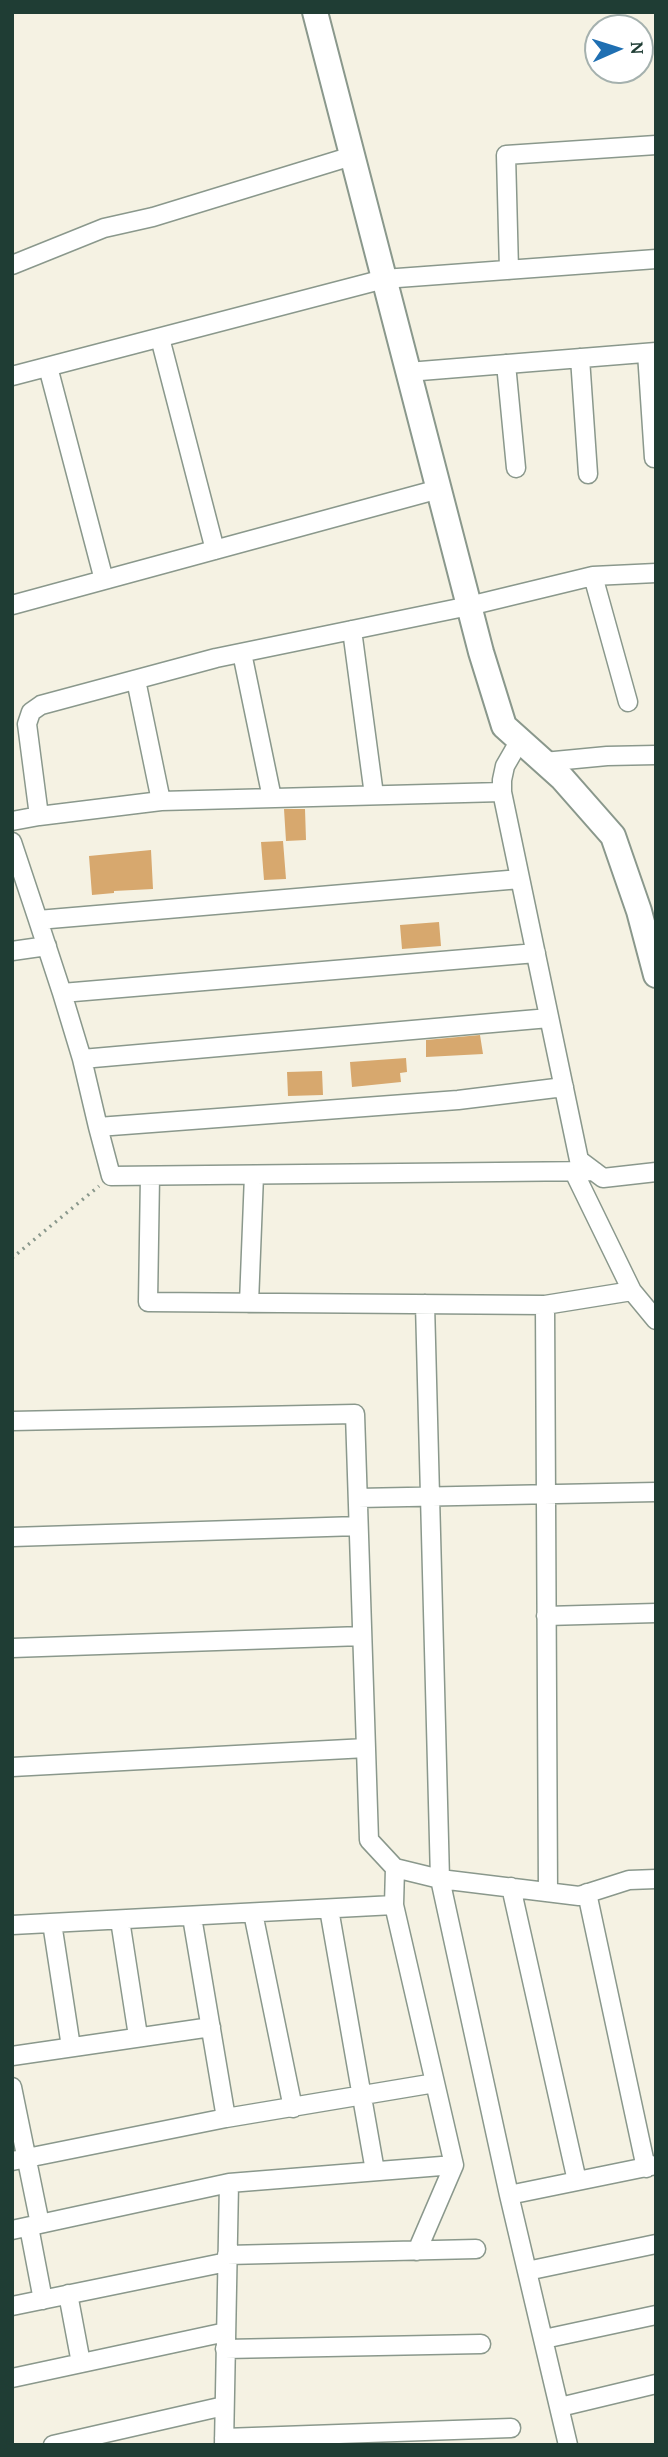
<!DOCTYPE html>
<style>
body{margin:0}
#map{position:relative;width:668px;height:2457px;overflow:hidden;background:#f5f2e3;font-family:"Gentium Book Plus",serif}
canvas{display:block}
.frame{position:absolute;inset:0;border:14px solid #1f3d34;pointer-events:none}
.north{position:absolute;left:584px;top:14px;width:70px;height:70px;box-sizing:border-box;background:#fff;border:2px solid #a5b1ae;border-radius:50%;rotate:87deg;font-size:19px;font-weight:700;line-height:28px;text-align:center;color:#1f3d34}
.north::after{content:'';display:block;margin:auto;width:24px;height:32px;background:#1f6fb2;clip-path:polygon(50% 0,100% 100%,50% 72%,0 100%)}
</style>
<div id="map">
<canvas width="668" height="2457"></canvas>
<div class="frame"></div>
<div class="north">N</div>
</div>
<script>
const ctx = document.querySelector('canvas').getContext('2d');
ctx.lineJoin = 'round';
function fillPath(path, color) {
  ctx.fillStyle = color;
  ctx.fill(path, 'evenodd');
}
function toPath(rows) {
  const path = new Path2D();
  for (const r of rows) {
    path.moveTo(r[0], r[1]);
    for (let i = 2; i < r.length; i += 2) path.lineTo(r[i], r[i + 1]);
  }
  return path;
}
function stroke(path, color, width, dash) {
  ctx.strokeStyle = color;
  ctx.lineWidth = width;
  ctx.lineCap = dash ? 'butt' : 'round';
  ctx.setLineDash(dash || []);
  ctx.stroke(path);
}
const building = toPath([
 [284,809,305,809,306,840,286,841],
 [283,841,286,879,264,880,261,842],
 [151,850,153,889,114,891,114,893,92,895,89,856],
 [439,922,441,946,402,949,400,925],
 [480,1035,483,1054,426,1057,426,1040],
 [406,1058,407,1072,400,1073,401,1082,352,1087,350,1062],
 [322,1071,323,1095,288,1096,287,1072]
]);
const path = toPath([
 [12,1258,99,1186]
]);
const street = toPath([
 [12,265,104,228,153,217,352,156],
 [509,270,506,155,656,145],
 [160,338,215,550],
 [647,353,654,458],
 [580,358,588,474],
 [506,364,516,468],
 [48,367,104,580],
 [408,372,656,352],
 [12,376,384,279,656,259],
 [656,573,593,576,469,606,216,658,41,705,31,712,27,724,39,816,161,801,502,792,579,1160,603,1178,656,1172],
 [593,576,628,702],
 [12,605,439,489],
 [352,630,374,795],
 [242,653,272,798],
 [136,680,161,801],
 [544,762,607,756,656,755],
 [502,792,502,780,505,766,520,740],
 [12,821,39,816],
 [12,842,38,920,520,879],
 [38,920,62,993,536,953],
 [12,951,47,946],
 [62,993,82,1059,549,1018],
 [82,1059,98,1127,458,1100,564,1087],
 [98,1127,111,1176,594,1171],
 [574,1172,632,1291,656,1320],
 [150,1176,148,1302,545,1305,632,1291],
 [249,1303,254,1175],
 [425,1304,440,1879,509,2195,568,2445],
 [545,1305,548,1892],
 [12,1421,355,1414,369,1840,395,1868,440,1879,579,1896,629,1880,656,1879],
 [358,1498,656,1492],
 [12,1537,358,1526],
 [546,1616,656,1613],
 [12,1648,362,1636],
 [12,1767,366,1748],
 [395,1868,394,1905,454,2165,417,2251],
 [511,1887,577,2181],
 [587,1893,646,2168],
 [329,1909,375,2171],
 [253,1913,293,2108],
 [192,1917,226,2118],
 [120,1920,138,2036],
 [52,1923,71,2047],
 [12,1925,394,1905],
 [12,2056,211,2027],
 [12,2087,40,2224],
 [12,2161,226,2118,435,2083],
 [509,2195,656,2165],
 [29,2227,43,2300],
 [12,2230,229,2183,454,2165],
 [227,2255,476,2249],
 [527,2271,656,2244],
 [68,2294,81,2363],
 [12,2306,227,2262],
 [544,2339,656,2315],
 [225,2349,481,2344],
 [12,2378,226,2332],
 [560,2407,656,2384],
 [224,2438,511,2428],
 [53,2445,224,2406],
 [224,2445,229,2183]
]);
const secondary = toPath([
 [315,12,481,652,504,726,562,778,613,836,639,911,656,975]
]);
fillPath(building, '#d7a86e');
stroke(street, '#8a988c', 21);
stroke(secondary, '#8a988c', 28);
stroke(path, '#8a988c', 3.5, [2, 5]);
stroke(street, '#fff', 18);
stroke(secondary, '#fff', 24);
</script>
